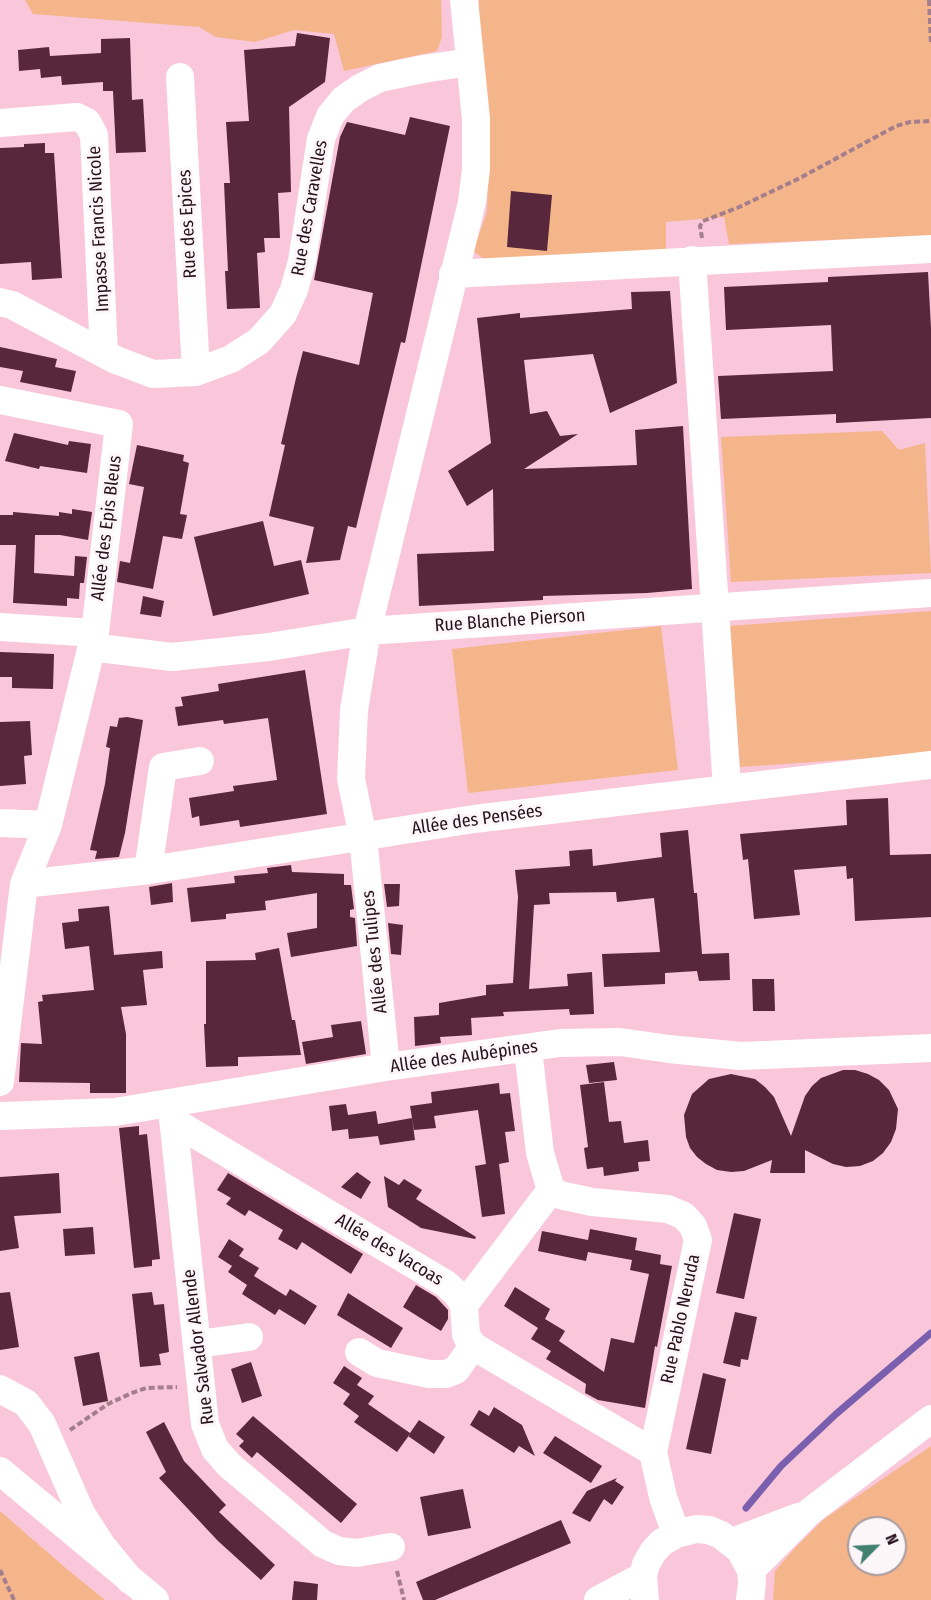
<!DOCTYPE html>
<meta charset="utf-8">
<style>
body{margin:0}
#map{position:relative;width:931px;height:1600px;overflow:hidden;background:#f9c7d9;font-family:"Fira Sans Condensed",sans-serif}
canvas{display:block}
.north{position:absolute;left:847px;top:1516px;width:60px;height:60px;box-sizing:border-box;background:#fcf6f8;border:2px solid #a79ba0;border-radius:50%;rotate:66deg;font-size:16px;font-weight:700;line-height:24px;text-align:center;color:#28121b}
.north::after{content:'';display:block;margin:auto;width:21px;height:27px;background:#418170;clip-path:polygon(50% 0,100% 100%,50% 72%,0 100%)}
</style>
<div id="map">
<canvas width="931" height="1600"></canvas>
<div class="north">N</div>
</div>
<script>
const ctx = document.querySelector('canvas').getContext('2d');
ctx.lineJoin = 'round';
function fillPath(path, color) {
  ctx.fillStyle = color;
  ctx.fill(path, 'evenodd');
}
function toPath(rows) {
  const path = new Path2D();
  for (const r of rows) {
    path.moveTo(r[0], r[1]);
    for (let i = 2; i < r.length; i += 2) path.lineTo(r[i], r[i + 1]);
  }
  return path;
}
function stroke(path, color, width, dash) {
  ctx.strokeStyle = color;
  ctx.lineWidth = width;
  ctx.lineCap = dash ? 'butt' : 'round';
  ctx.setLineDash(dash || []);
  ctx.stroke(path);
}
function drawText(font, color, halo, rows, align = 'center') {
  ctx.font = font + ' "Fira Sans Condensed",sans-serif';
  ctx.lineWidth = 6;
  ctx.setLineDash([]);
  ctx.textBaseline = 'middle';
  ctx.strokeStyle = halo;
  ctx.fillStyle = color;
  for (const [text, x, y, turn = 0] of rows) {
    ctx.save();
    ctx.translate(x, y);
    ctx.rotate((+turn || 0) * Math.PI / 180);
    ctx.textAlign = isNaN(turn) ? turn : align;
    if (halo) ctx.strokeText(text, 0, 0);
    ctx.fillText(text, 0, 0);
    ctx.restore();
  }
}
const green = toPath([
 [25,0,441,0,442,37,437,51,344,71,334,34,294,30,255,42,216,37,199,27,33,14],
 [479,0,931,0,931,236,729,244,724,217,666,222,666,253,484,259,473,251,487,212,488,171,476,45],
 [882,431,899,450,925,443,931,573,731,582,721,437],
 [931,611,931,754,740,767,729,626],
 [661,626,678,770,468,793,452,649],
 [931,1446,931,1600,773,1600,775,1571,793,1550,824,1519],
 [859,1528,895,1528,895,1564,859,1564],
 [0,1511,68,1570,105,1600,0,1600]
]);
const stream = toPath([
 [746,1508,781,1466,836,1414,931,1333]
]);
const building = toPath([
 [297,33,330,38,325,82,289,107,291,192,278,193,280,238,264,238,265,252,257,253,260,308,227,309,225,271,228,271,224,183,230,183,226,122,249,121,244,50,295,46],
 [130,38,132,100,143,99,146,152,116,153,113,91,103,91,103,82,62,85,61,76,41,78,40,69,19,71,18,50,49,47,50,56,101,53,101,39],
 [410,117,450,126,405,343,401,342,356,528,348,526,340,560,306,563,314,527,269,516,285,445,281,444,296,378,303,351,359,365,373,293,314,280,340,137,347,122,405,135],
 [45,143,45,153,54,153,62,278,32,280,31,262,0,264,0,148,24,147,24,144],
 [511,191,552,195,547,251,507,247],
 [928,272,931,328,931,418,836,423,836,414,721,419,718,376,833,371,831,325,726,330,724,287,828,282,828,277],
 [670,291,677,383,610,413,593,354,524,360,530,414,547,411,560,436,578,434,524,469,637,465,635,430,683,426,692,589,647,593,543,596,543,600,419,606,417,554,494,551,493,489,467,506,448,471,491,443,477,318,520,313,520,318,632,309,631,292],
 [0,347,57,359,55,367,76,371,71,392,20,382,23,371,0,367],
 [14,433,68,445,69,441,91,444,87,473,40,466,39,469,5,461],
 [137,445,184,455,183,461,189,463,180,514,187,515,182,539,163,536,153,589,117,582,120,561,130,563,144,487,129,484],
 [72,509,92,512,88,540,60,535,35,535,34,573,74,576,75,556,87,557,84,583,80,583,79,599,67,598,67,606,13,603,16,545,0,545,0,515,13,515,13,512,59,516,59,512,72,514],
 [263,521,274,566,301,560,309,594,213,616,194,537],
 [143,596,164,601,161,617,140,614],
 [0,652,54,654,53,689,12,688,12,677,0,677],
 [305,670,327,814,240,827,239,820,200,826,199,816,192,818,189,798,234,791,233,786,277,780,268,718,224,724,223,720,178,726,175,707,183,706,181,697,219,691,218,684],
 [127,717,143,720,125,833,119,857,95,859,97,851,90,850,105,784,110,748,106,747,110,726,117,727,119,718],
 [30,721,32,755,24,756,26,784,0,786,0,722],
 [888,798,890,855,931,854,931,917,855,921,853,878,847,879,846,866,794,870,800,915,754,919,748,859,743,860,740,834,847,825,846,800],
 [688,830,694,893,697,893,702,954,729,953,730,980,699,981,697,971,665,973,665,984,604,987,602,954,660,952,654,898,617,902,616,892,549,893,550,904,534,905,529,989,568,986,567,974,592,972,594,1014,570,1015,569,1009,503,1012,504,1016,471,1018,472,1035,440,1037,441,1043,415,1046,414,1017,439,1015,439,1003,486,995,486,985,513,983,518,897,515,870,570,866,569,851,579,850,592,849,593,866,662,857,660,833],
 [291,865,292,872,344,874,344,885,351,885,354,909,350,910,350,917,355,918,357,946,291,957,287,933,317,928,317,893,265,901,266,910,226,914,226,919,191,922,187,888,235,883,234,876,268,873,267,868],
 [172,883,173,902,151,905,149,887],
 [384,884,400,884,399,906,387,907],
 [109,906,114,955,162,951,163,968,143,970,147,1005,121,1007,126,1034,126,1093,90,1093,90,1083,19,1082,21,1043,42,1044,38,1002,43,1001,42,995,94,990,89,946,65,949,62,923,79,921,78,909],
 [388,923,403,925,401,955,391,954],
 [279,948,292,1020,295,1020,301,1055,238,1057,238,1066,206,1067,204,1024,206,1024,206,961,256,960,255,953],
 [752,979,774,979,775,1011,753,1011],
 [361,1021,366,1054,306,1064,302,1042,333,1037,331,1025],
 [614,1062,617,1080,589,1083,586,1065],
 [843,1070,855,1070,868,1074,879,1080,889,1090,898,1109,896,1129,891,1142,883,1153,873,1161,860,1166,846,1167,833,1164,805,1150,805,1173,770,1173,772,1160,744,1171,731,1172,717,1170,706,1164,697,1157,690,1148,686,1137,684,1115,692,1094,709,1079,731,1074,755,1079,765,1087,774,1097,791,1136,805,1096,812,1086,821,1078],
 [604,1082,609,1122,621,1121,624,1143,648,1140,650,1161,638,1162,639,1171,604,1176,603,1167,587,1169,584,1148,588,1147,580,1085],
 [499,1083,500,1094,510,1093,515,1131,505,1132,509,1162,499,1164,505,1214,482,1217,475,1166,486,1164,478,1110,434,1116,436,1128,414,1130,410,1106,432,1103,431,1092],
 [346,1104,348,1115,376,1111,378,1124,412,1118,415,1140,380,1145,378,1136,349,1139,348,1129,332,1131,329,1106],
 [139,1126,139,1135,147,1134,160,1259,152,1260,152,1266,134,1268,119,1128],
 [357,1172,371,1182,361,1199,341,1187],
 [59,1173,61,1213,14,1216,19,1248,0,1251,0,1177],
 [228,1173,363,1254,351,1274,302,1242,297,1250,278,1239,283,1230,249,1210,245,1216,226,1204,231,1198,217,1190],
 [384,1176,399,1185,404,1179,422,1190,416,1199,476,1237,475,1239,421,1228,388,1207],
 [734,1213,761,1219,744,1299,716,1293],
 [93,1227,95,1254,65,1256,63,1229],
 [590,1229,637,1238,635,1250,661,1255,660,1264,672,1266,657,1347,655,1346,645,1408,598,1400,585,1393,586,1384,546,1359,551,1351,531,1339,538,1328,504,1306,515,1287,550,1309,545,1319,565,1331,559,1341,604,1372,611,1338,634,1343,649,1274,630,1270,632,1260,588,1252,586,1261,538,1251,542,1231,588,1240],
 [229,1239,244,1249,239,1256,259,1268,254,1276,286,1296,290,1289,317,1306,305,1325,279,1309,275,1315,242,1294,247,1285,228,1272,232,1266,218,1257],
 [416,1285,436,1297,448,1310,448,1319,441,1331,403,1307],
 [10,1292,19,1347,0,1350,0,1293],
 [152,1292,154,1305,164,1304,169,1352,159,1354,161,1365,140,1367,132,1294],
 [348,1293,403,1328,391,1348,337,1315],
 [735,1312,757,1317,748,1360,741,1359,740,1367,723,1363],
 [99,1352,108,1401,83,1406,74,1357],
 [251,1362,262,1396,242,1403,231,1369],
 [344,1366,362,1378,357,1385,374,1396,368,1404,410,1433,419,1420,445,1437,434,1454,408,1436,410,1434,397,1452,354,1422,359,1416,343,1404,350,1394,333,1383],
 [703,1373,726,1379,711,1454,686,1449],
 [494,1407,522,1425,535,1456,519,1446,514,1453,470,1425,479,1410,489,1416],
 [253,1416,357,1504,341,1523,257,1452,252,1458,239,1446,244,1441,236,1434],
 [164,1422,184,1461,226,1505,219,1512,275,1565,261,1580,218,1541,159,1478,166,1472,146,1432],
 [555,1436,602,1466,591,1483,543,1453],
 [617,1478,615,1481,624,1487,612,1505,604,1499,590,1522,572,1513,587,1491],
 [463,1489,471,1528,428,1536,420,1497],
 [561,1520,571,1543,435,1600,423,1600,416,1582],
 [294,1581,318,1584,317,1600,292,1600]
]);
const path = toPath([
 [929,0,931,44],
 [702,238,700,226,703,221,737,208,800,178,896,126,910,122,931,121],
 [70,1430,108,1404,132,1393,146,1388,177,1387],
 [0,1570,14,1600],
 [397,1571,404,1600]
]);
const minor = toPath([
 [180,77,196,372],
 [0,123,77,117,87,122,94,135,104,354],
 [692,260,727,789],
 [453,274,931,249],
 [0,302,12,305,116,360,153,374,196,372,231,359,259,341,283,314,294,290,302,261,321,139,330,116,343,100,360,88,380,78,423,69,470,62],
 [0,400,119,424,95,633,48,825,24,884,0,1082],
 [0,627,95,633],
 [91,647,172,657,269,647,367,631,931,593],
 [0,823,48,825],
 [150,870,150,857,163,767,200,761],
 [24,884,150,870,474,819,931,765],
 [528,1049,540,1153,551,1190,560,1195,592,1202,668,1209,684,1216,693,1226,698,1240,653,1452],
 [386,1067,363,837,351,779,354,710,367,631,472,202,476,169,476,119,464,0],
 [172,1108,205,1424,215,1449,229,1465,323,1544,339,1551,357,1553,391,1547],
 [0,1116,115,1112,386,1067,560,1043,620,1042,669,1049,741,1056,931,1048],
 [173,1121,446,1284,457,1294,464,1305,466,1335,473,1346,653,1452,663,1497,676,1534],
 [464,1305,551,1190],
 [198,1344,249,1337],
 [359,1352,377,1363,429,1374,446,1374,456,1370,473,1346],
 [0,1389,26,1403,42,1424,81,1513,102,1546,130,1580],
 [0,1471,155,1600],
 [732,1542,798,1517],
 [751,1570,808,1513,931,1419],
 [598,1600,643,1576],
 [645,1600,643,1576,646,1564,653,1552,661,1543,676,1534,696,1529,709,1530,721,1535,740,1550,751,1570,752,1582,750,1600]
]);
const streetNames = [
 ["Rue des Caravelles",310,208,-80],
 ["Rue des Epices",188,224,-93],
 ["Impasse Francis Nicole",99,229,-93],
 ["Allée des Epis Bleus",107,528,-83],
 ["Rue Blanche Pierson",510,621,-4],
 ["Allée des Pensées",477,820,-8],
 ["Allée des Tulipes",375,952,-96],
 ["Allée des Aubépines",464,1057,-8],
 ["Allée des Vacoas",389,1250,31],
 ["Rue Pablo Neruda",681,1319,-78],
 ["Rue Salvador Allende",199,1347,-97]
];
fillPath(green, '#f5b58a');
stroke(stream, '#7a5fae', 7);
fillPath(building, '#58273c');
stroke(path, '#a57e8c', 4, [6, 3]);
stroke(minor, '#fff', 28);
drawText('18px', '#28121b', '#fcf6f8', streetNames);
</script>
